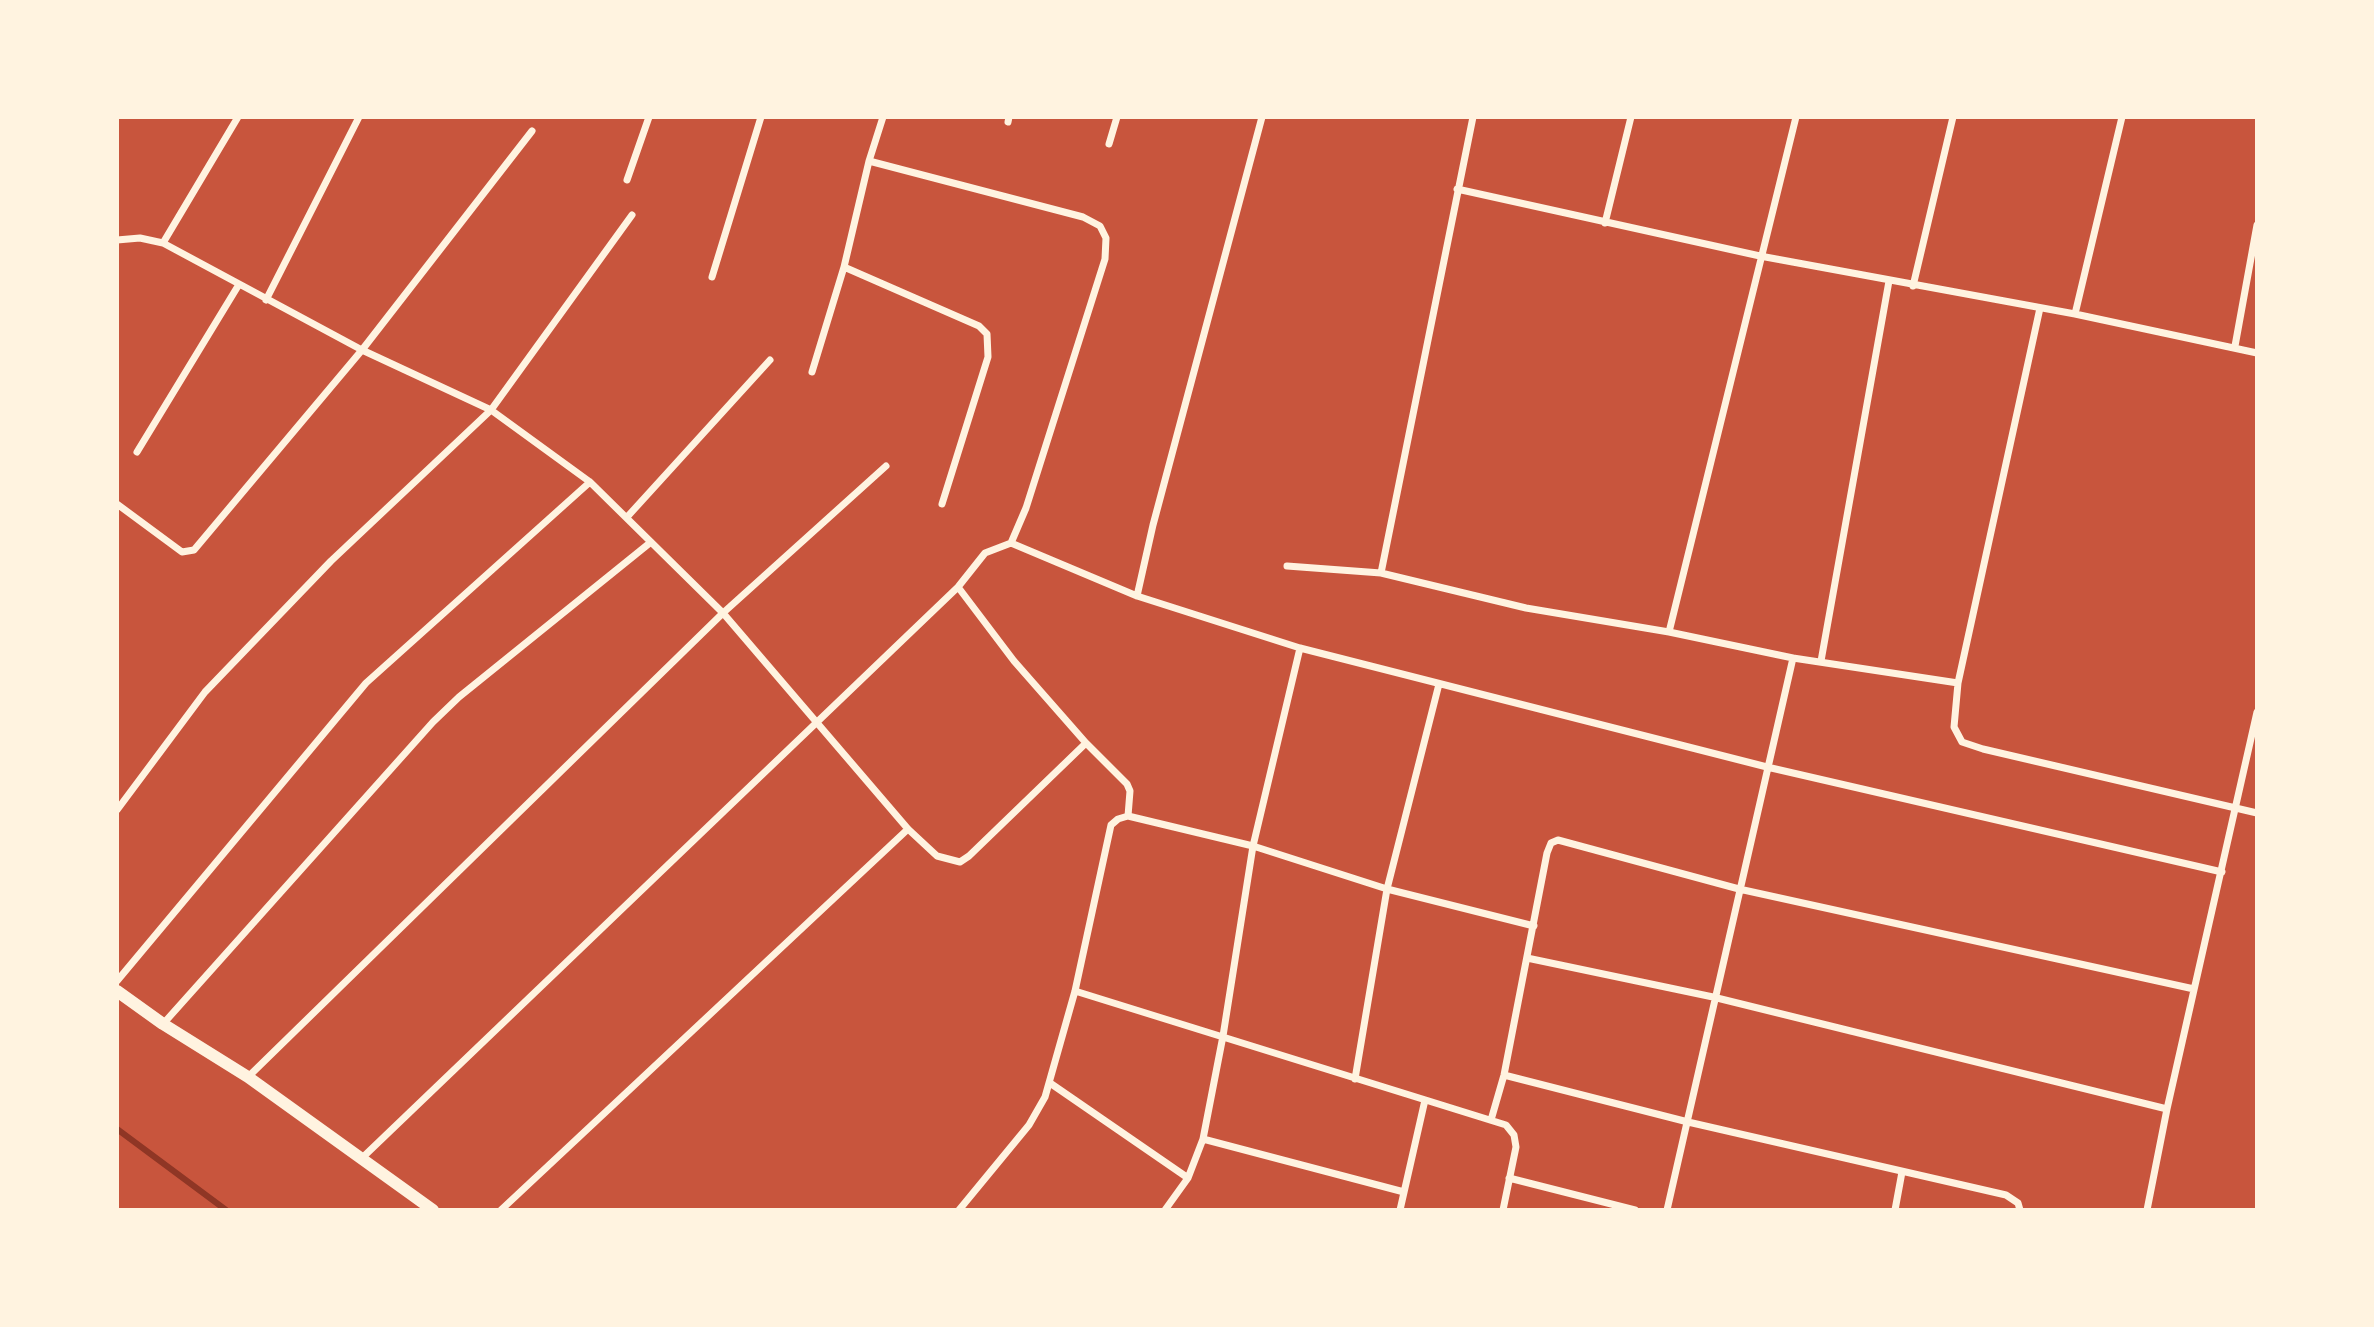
<!DOCTYPE html>
<style>
body{margin:0}
#map{position:relative;width:2374px;height:1327px;overflow:hidden;background:#c8553d;font-family:"Titillium Web",sans-serif}
canvas{display:block}
.frame{position:absolute;inset:0;border:119px solid #fff3e0;pointer-events:none}
</style>
<div id="map">
<canvas width="2374" height="1327"></canvas>
<div class="frame"></div>
</div>
<script>
const ctx = document.querySelector('canvas').getContext('2d');
ctx.lineJoin = 'round';
function toPath(rows) {
  const path = new Path2D();
  for (const r of rows) {
    path.moveTo(r[0], r[1]);
    for (let i = 2; i < r.length; i += 2) path.lineTo(r[i], r[i + 1]);
  }
  return path;
}
function stroke(path, color, width, dash) {
  ctx.strokeStyle = color;
  ctx.lineWidth = width;
  ctx.lineCap = dash ? 'butt' : 'round';
  ctx.setLineDash(dash || []);
  ctx.stroke(path);
}
const stream = toPath([
 [117,1129,226,1210]
]);
const minor = toPath([
 [238,117,163,243,362,350,491,410,590,482,723,613,908,829,937,856,960,862,969,856,1086,743,1127,784,1130,791,1128,816],
 [883,117,869,161,1083,217,1100,226,1106,238,1105,259,1026,508,1011,543],
 [1008,122,1009,117],
 [1109,144,1117,117],
 [627,180,649,117],
 [1457,189,1760,256,2075,314,2257,353],
 [1605,223,1631,117],
 [117,240,140,238,163,243],
 [844,267,979,326,987,334,988,357,942,504],
 [712,277,761,117],
 [1913,286,1953,117],
 [266,300,359,117],
 [2040,308,1958,683,1954,727,1962,742,1983,749,2257,813],
 [2075,314,2122,117],
 [2235,346,2257,225],
 [812,372,844,267,869,161],
 [137,452,238,286],
 [117,504,182,552,194,550,362,350,532,131],
 [628,516,770,360],
 [1287,566,1381,573,1526,608,1669,632,1793,658,1958,683],
 [1381,573,1473,117],
 [958,587,1014,661,1086,743],
 [1137,596,1153,525,1262,117],
 [1669,632,1796,117],
 [1821,661,1889,281],
 [117,810,205,692,331,561,491,410,632,215],
 [1527,958,1713,997,2167,1109],
 [117,981,366,683,590,482],
 [1075,991,1506,1125,1514,1135,1516,1147,1503,1210],
 [163,1024,433,722,459,697,651,542],
 [1504,1075,1688,1122,2006,1195,2018,1203,2020,1210],
 [248,1077,723,613,886,466],
 [1355,1079,1387,889,1439,684],
 [1050,1083,1188,1178],
 [1491,1120,1504,1075,1547,853,1551,843,1558,840,1739,889,2194,989],
 [1203,1139,1404,1192],
 [361,1159,958,587,985,553,1011,543,1137,596,1300,648,1767,767,2222,872],
 [1509,1178,1635,1210],
 [501,1210,908,829],
 [959,1210,1029,1125,1045,1097,1075,991,1111,825,1118,819,1128,816,1253,846,1387,889,1534,926],
 [1165,1210,1188,1178,1203,1139,1223,1036,1253,846,1300,648],
 [1400,1210,1425,1100],
 [1667,1210,1793,658],
 [1895,1210,1902,1172],
 [2147,1210,2167,1109,2257,712]
]);
const tertiary = toPath([
 [117,991,163,1024,248,1077,433,1210]
]);
stroke(stream, '#8f3625', 6);
stroke(minor, '#fff3e0', 7);
stroke(tertiary, '#fff3e0', 12);
</script>
